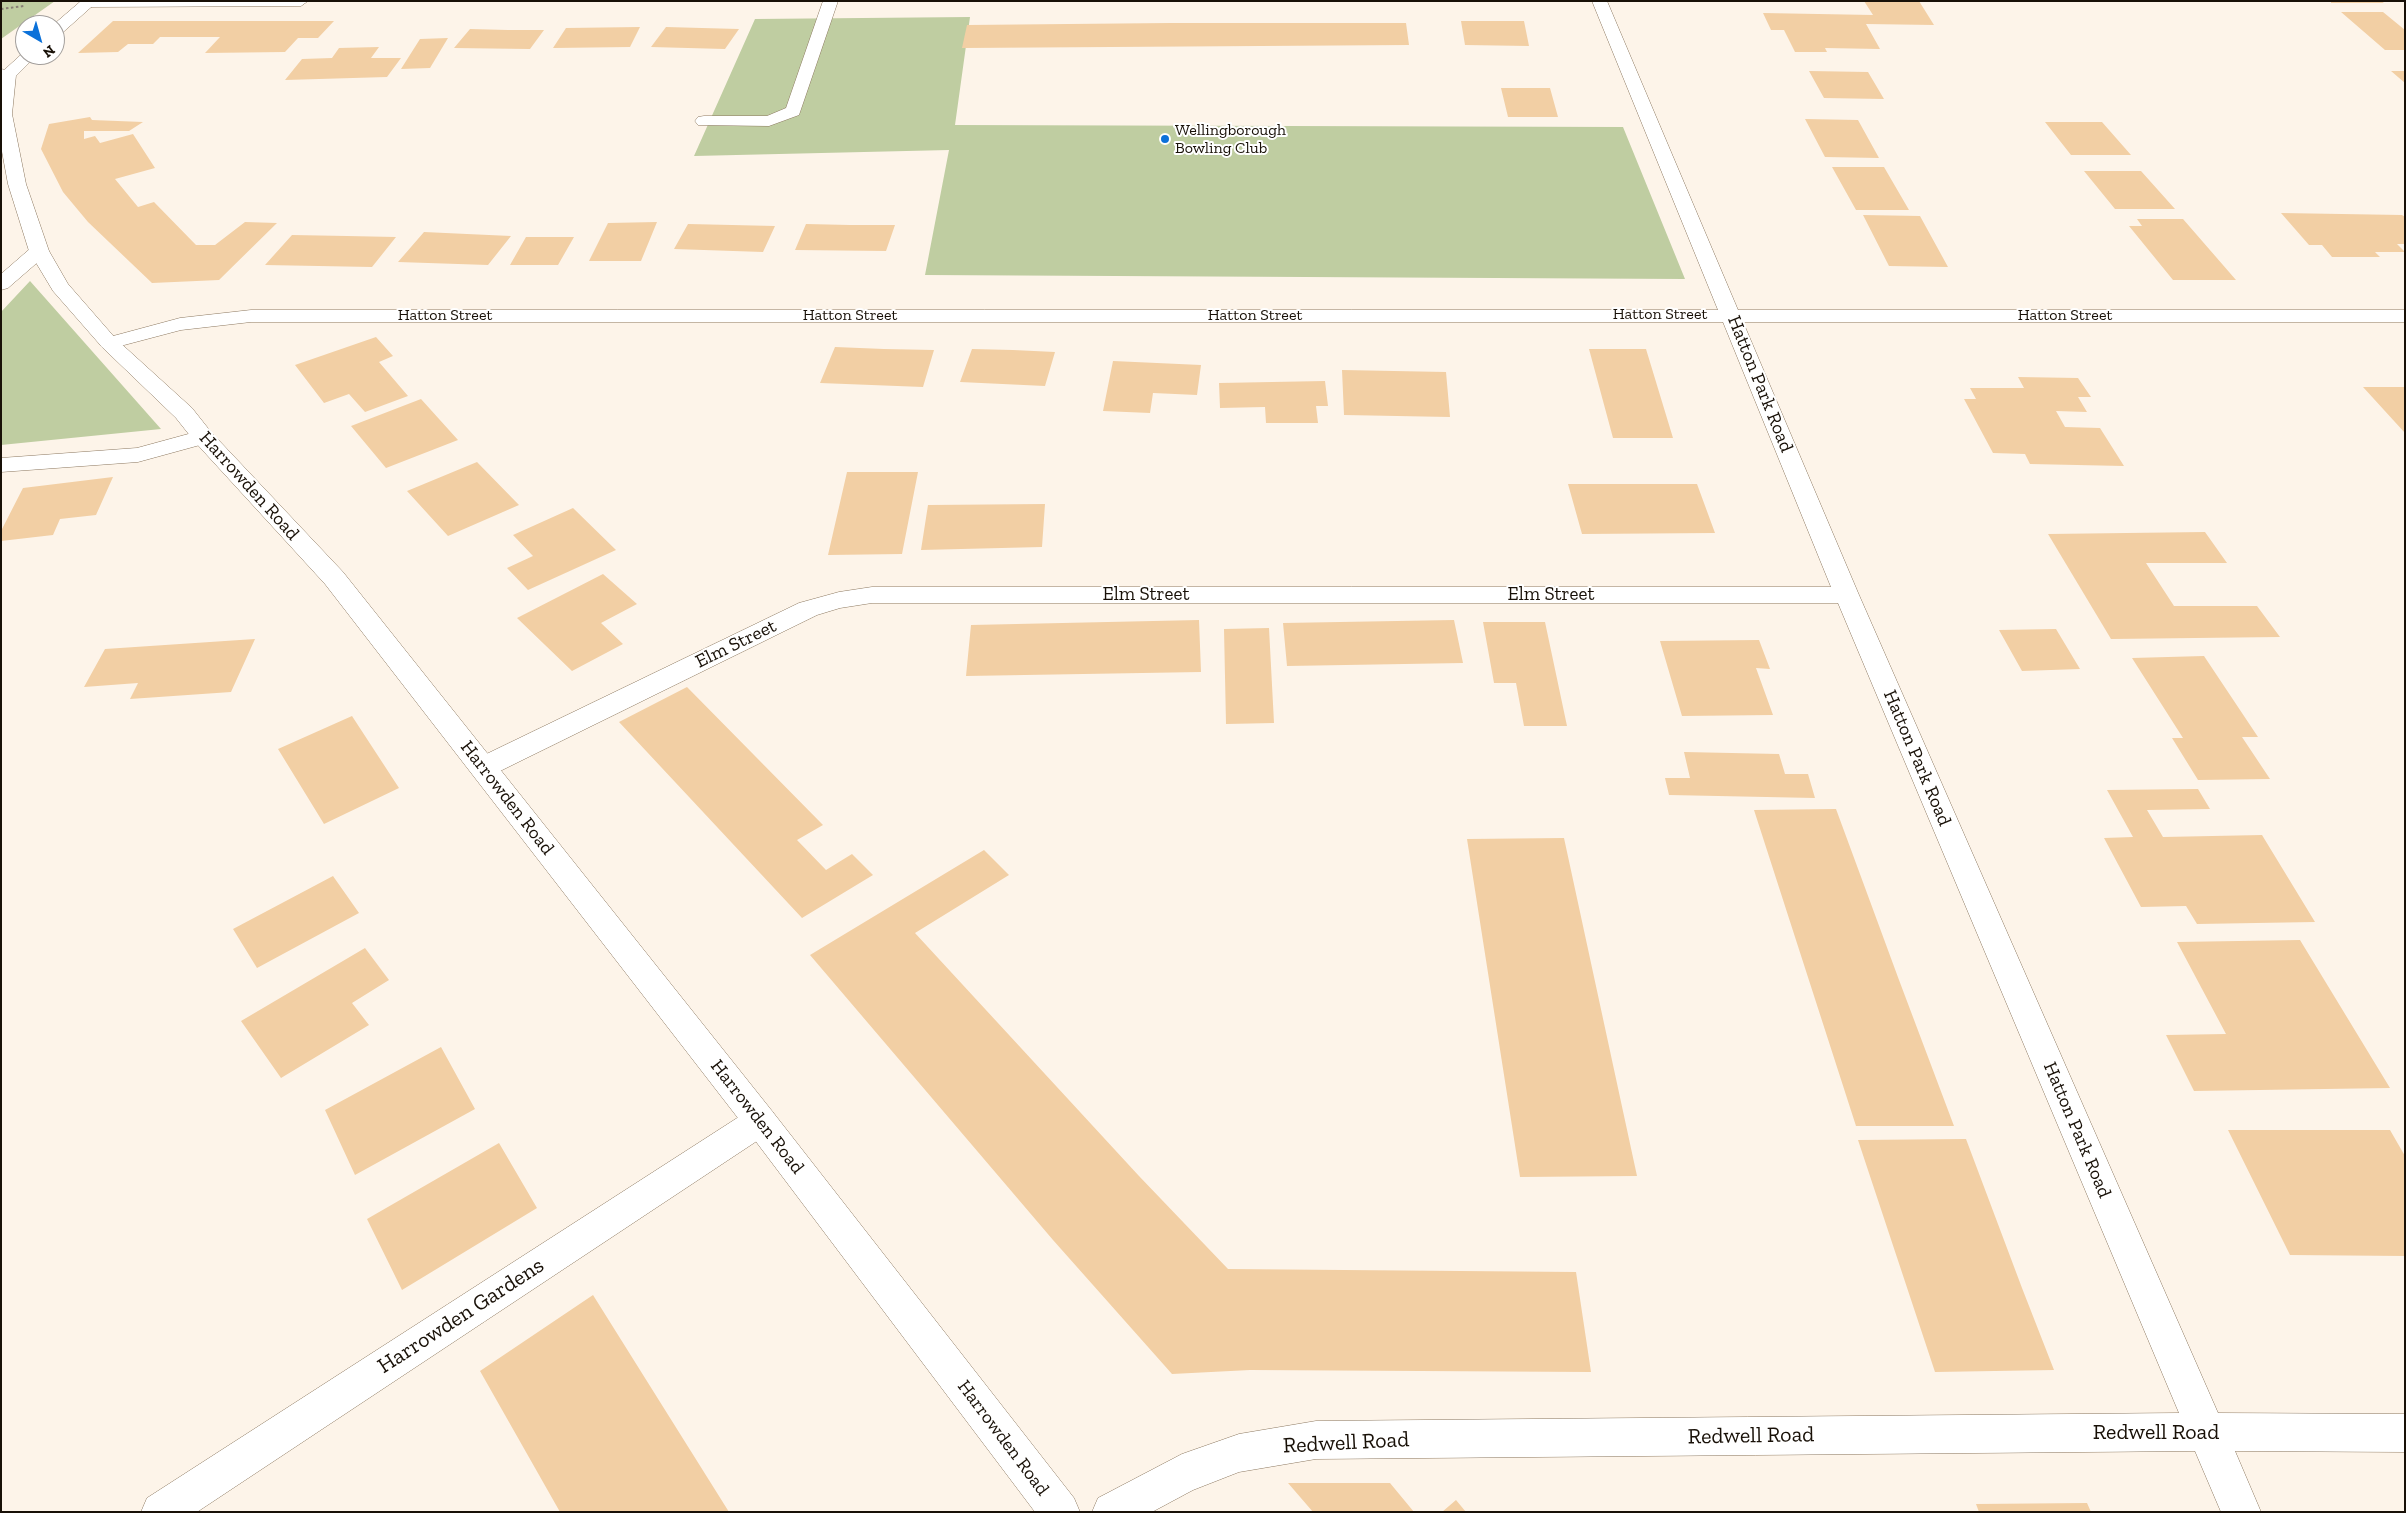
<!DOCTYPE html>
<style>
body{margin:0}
#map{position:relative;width:2406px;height:1513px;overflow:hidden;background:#fdf4e9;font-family:"Zilla Slab",serif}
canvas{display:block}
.frame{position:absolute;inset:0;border:2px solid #181007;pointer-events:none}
.north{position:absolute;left:15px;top:15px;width:50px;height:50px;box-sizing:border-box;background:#fff;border:1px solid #a39f9c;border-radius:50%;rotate:142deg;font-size:14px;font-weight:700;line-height:20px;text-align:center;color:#181007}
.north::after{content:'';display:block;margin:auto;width:18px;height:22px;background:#0b71d9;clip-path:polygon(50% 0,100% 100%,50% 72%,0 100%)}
</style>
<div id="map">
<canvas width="2406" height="1513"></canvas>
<div class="frame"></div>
<div class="north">N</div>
</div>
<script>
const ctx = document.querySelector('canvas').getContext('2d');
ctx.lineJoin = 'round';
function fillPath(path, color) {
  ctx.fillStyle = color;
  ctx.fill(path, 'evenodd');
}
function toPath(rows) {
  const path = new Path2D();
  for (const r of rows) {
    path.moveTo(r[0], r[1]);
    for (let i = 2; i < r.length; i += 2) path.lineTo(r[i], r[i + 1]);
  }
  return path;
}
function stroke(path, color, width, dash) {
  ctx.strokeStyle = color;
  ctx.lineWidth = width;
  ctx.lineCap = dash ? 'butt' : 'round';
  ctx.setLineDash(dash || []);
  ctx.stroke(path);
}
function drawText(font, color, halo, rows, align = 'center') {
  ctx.font = font + ' "Zilla Slab",serif';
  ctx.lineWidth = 4;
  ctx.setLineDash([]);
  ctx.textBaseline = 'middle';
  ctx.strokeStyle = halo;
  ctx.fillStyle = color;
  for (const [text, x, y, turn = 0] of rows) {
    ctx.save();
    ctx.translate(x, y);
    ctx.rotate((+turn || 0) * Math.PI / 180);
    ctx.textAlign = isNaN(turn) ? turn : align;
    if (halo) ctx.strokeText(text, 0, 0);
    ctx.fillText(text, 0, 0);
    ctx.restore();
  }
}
const green = toPath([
 [1,1,55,1,1,39],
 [970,17,955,125,1623,127,1685,279,925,275,949,150,694,156,755,19],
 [30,281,161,429,1,445,1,312]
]);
const building = toPath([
 [1864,1,1919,1,1934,25,1866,24,1880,49,1825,48,1827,52,1795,52,1784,30,1771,30,1763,13,1873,15],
 [2331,1,2381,1,2384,3,2331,3],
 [2341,12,2383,12,2405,30,2405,50,2385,50],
 [113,21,334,21,318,38,298,38,285,52,205,53,220,37,160,37,153,44,128,44,118,52,78,53],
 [1461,21,1524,21,1529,46,1465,45],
 [1170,23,1406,23,1409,45,962,48,967,25],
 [640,27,630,47,553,48,566,28],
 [666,27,702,28,739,29,725,49,651,47],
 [470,29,508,30,544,30,530,49,454,48],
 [448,38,430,68,401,69,420,39],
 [379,47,371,58,401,58,387,77,285,80,302,59,332,58,339,48],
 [1809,71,1868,72,1884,99,1824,98],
 [2391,71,2405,71,2405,83],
 [1501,88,1550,88,1558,117,1508,117],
 [90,117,92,120,143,122,129,131,84,131,84,139,95,136,100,143,133,134,155,168,115,179,138,207,154,202,196,245,215,245,245,222,277,223,219,280,152,283,88,222,63,192,41,149,49,124],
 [1805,119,1858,120,1879,158,1825,157],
 [2045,122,2102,122,2131,155,2071,155],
 [1832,167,1884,167,1909,210,1856,210],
 [2084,171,2141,171,2175,209,2115,209],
 [2281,213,2402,215,2405,217,2405,244,2397,244,2405,252,2375,252,2380,257,2332,257,2322,245,2309,245],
 [1863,215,1920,216,1948,267,1889,266],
 [2137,219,2183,219,2236,280,2173,280,2129,226,2142,226],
 [657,222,641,261,589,261,608,223],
 [688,224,732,225,775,226,763,252,674,249],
 [806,224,850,225,895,225,886,251,795,250],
 [424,232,467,234,511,236,488,265,398,262],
 [292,235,347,236,396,237,372,267,265,265],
 [526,237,574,237,558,265,510,265],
 [376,337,393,356,379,362,408,396,365,412,349,394,324,403,295,365],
 [835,347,884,349,934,350,923,387,820,383],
 [972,349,1013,350,1055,352,1045,386,960,382],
 [1589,349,1646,349,1673,438,1613,438],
 [1113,361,1201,365,1197,395,1153,393,1150,413,1103,411],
 [1342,370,1446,372,1450,417,1344,415],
 [2018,377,2078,378,2091,397,2078,397,2087,412,2056,411,2065,427,2100,428,2124,466,2030,464,2025,454,1993,453,1964,399,1976,399,1970,388,2024,388],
 [1325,381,1328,406,1316,406,1318,423,1266,423,1265,407,1220,408,1219,383],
 [2363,387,2405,387,2405,433],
 [421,399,458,440,386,468,351,426],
 [477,462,519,505,448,536,407,491],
 [847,472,918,472,902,554,828,555],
 [113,477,96,515,60,519,53,535,1,541,1,531,23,488],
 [1568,484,1697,484,1715,533,1582,534],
 [1045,504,1042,547,921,550,928,505],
 [573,508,616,550,528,590,507,568,533,556,513,535],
 [2205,532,2227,563,2146,563,2174,606,2257,606,2280,637,2111,639,2048,534],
 [603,574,637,604,601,623,623,644,572,671,517,618],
 [1199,620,1201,672,966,676,971,625],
 [1454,620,1463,663,1287,666,1283,623],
 [1483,622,1545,622,1567,726,1524,726,1516,683,1494,683],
 [1269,628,1274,723,1226,724,1224,629],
 [2056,629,2080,669,2022,671,1999,630],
 [255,639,231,692,130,699,138,683,84,687,105,649],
 [1759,640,1770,669,1756,668,1773,715,1682,716,1660,641],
 [2204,656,2258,737,2242,737,2270,779,2198,780,2172,738,2183,738,2132,658],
 [687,687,823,825,797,840,826,870,852,854,873,875,802,918,619,722],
 [352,716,399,788,324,824,278,749],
 [1684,752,1779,754,1785,774,1808,774,1815,798,1669,795,1665,778,1690,778],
 [2198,789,2210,809,2147,810,2163,837,2262,835,2315,922,2197,924,2186,906,2141,907,2104,838,2133,837,2107,790],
 [1836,809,1899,980,1954,1126,1856,1126,1754,810],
 [1564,838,1637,1176,1520,1177,1467,839],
 [984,850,1009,875,915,933,1139,1176,1228,1269,1576,1272,1591,1372,1250,1370,1172,1374,1053,1240,810,955],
 [333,876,359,913,257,968,233,929],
 [2300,940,2390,1088,2194,1091,2166,1035,2226,1034,2177,942],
 [365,948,389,980,352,1003,369,1025,281,1078,241,1021],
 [441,1047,475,1109,355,1175,325,1110],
 [2228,1130,2390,1130,2405,1156,2405,1256,2290,1255],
 [1966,1139,2022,1288,2054,1370,1935,1372,1858,1140],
 [499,1143,537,1208,402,1290,367,1219],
 [593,1295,650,1386,729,1512,560,1512,480,1371],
 [1288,1483,1390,1483,1414,1512,1313,1512],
 [1456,1500,1466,1512,1442,1512],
 [2087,1503,2091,1512,1979,1512,1976,1504]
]);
const path = toPath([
 [1,9,24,6]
]);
const service = toPath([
 [823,1,838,1,799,115,769,126,698,125,695,121,698,117,704,116,767,116,786,108,823,1]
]);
const minor = toPath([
 [308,1,301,6,90,7,82,2,308,1],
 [1592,1,1607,1,1738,310,2405,310,2405,322,1743,322,1859,595,2218,1413,2405,1414,2405,1452,2235,1451,2261,1512,2221,1512,2195,1451,1316,1459,1239,1472,1193,1490,1152,1512,1092,1512,1098,1498,1182,1454,1239,1434,1316,1421,2179,1413,1838,603,872,603,840,608,817,615,494,774,484,777,474,774,470,767,474,760,799,603,839,592,872,587,1831,587,1723,322,251,322,181,330,109,349,102,347,99,343,102,339,180,318,251,310,1718,310,1592,1],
 [760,1106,772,1111,777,1121,772,1131,197,1512,141,1512,147,1498,748,1111,760,1106]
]);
const tertiary = toPath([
 [81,1,98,1,61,34,55,36,55,25,53,25,81,1],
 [25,51,25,55,37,55,14,78,2,78,2,72,25,51],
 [39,245,46,247,49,251,46,255,8,288,1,290,1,274,32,247,39,245],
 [203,430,211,432,214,437,211,442,138,462,1,472,1,458,137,448,203,430]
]);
const primary = toPath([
 [1,69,14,72,16,75,12,114,26,184,49,251,68,284,116,339,192,408,211,432,343,572,772,1111,1074,1498,1080,1512,1035,1512,748,1131,325,584,195,442,176,418,102,347,53,291,29,251,8,184,1,146,1,69]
]);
const markers = [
 [1165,139,5,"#0b71d9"]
];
const farPoinames = [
 ["Wellingborough",1175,130],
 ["Bowling Club",1175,148]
];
const farStreetnames = [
 ["Hatton Street",1660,314],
 ["Hatton Street",445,315],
 ["Hatton Street",850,315],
 ["Hatton Street",1255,315],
 ["Hatton Street",2065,315]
];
const streetNames = [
 ["Hatton Park Road",1760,384,68],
 ["Harrowden Road",249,486,48],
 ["Elm Street",1146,595],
 ["Elm Street",1551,595],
 ["Elm Street",736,644,-26],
 ["Hatton Park Road",1917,758,67],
 ["Harrowden Road",507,798,52],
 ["Harrowden Road",757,1117,52],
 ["Hatton Park Road",2077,1130,67],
 ["Harrowden Road",1003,1438,53]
];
const nearStreetnames = [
 ["Harrowden Gardens",461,1316,-33],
 ["Redwell Road",2156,1433],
 ["Redwell Road",1751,1436,-1],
 ["Redwell Road",1346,1443,-3]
];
fillPath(green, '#bfcda1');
fillPath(building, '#f2cfa4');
stroke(service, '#8c7860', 1);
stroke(minor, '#8c7860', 1);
stroke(tertiary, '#8c7860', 1);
stroke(primary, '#8c7860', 1);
stroke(path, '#887f75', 2, [2.5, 2.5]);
fillPath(service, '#fff');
fillPath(minor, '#fff');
fillPath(tertiary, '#fff');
fillPath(primary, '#fff');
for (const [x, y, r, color] of markers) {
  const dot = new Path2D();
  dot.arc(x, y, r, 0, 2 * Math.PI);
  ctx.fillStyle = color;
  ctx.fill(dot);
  stroke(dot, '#fff', 2);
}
drawText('16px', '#181007', '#fff', farPoinames, 'left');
drawText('16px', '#181007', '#fff', farStreetnames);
drawText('19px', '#181007', '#fff', streetNames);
drawText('22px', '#181007', '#fff', nearStreetnames);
</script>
